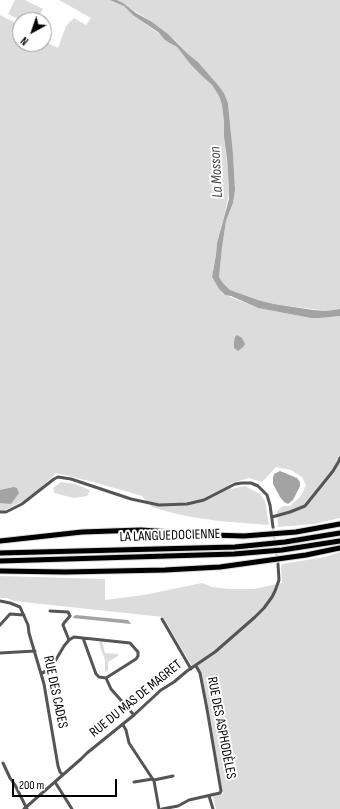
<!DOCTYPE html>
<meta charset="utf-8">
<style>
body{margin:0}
#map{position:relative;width:340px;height:809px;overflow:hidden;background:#fff;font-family:"Sofia Sans Condensed",sans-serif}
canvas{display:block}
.north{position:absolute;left:12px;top:12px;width:40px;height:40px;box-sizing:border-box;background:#fff;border:1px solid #999;border-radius:50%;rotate:220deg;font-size:11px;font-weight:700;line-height:16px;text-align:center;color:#000}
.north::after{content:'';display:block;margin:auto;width:14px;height:18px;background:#000;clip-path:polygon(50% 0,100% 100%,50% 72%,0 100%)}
.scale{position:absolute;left:12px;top:779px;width:105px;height:18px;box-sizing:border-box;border:2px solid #000;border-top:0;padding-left:5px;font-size:12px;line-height:14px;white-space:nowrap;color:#000;-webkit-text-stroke:3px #fff;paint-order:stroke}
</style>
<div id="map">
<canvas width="340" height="809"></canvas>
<div class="north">N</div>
<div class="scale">200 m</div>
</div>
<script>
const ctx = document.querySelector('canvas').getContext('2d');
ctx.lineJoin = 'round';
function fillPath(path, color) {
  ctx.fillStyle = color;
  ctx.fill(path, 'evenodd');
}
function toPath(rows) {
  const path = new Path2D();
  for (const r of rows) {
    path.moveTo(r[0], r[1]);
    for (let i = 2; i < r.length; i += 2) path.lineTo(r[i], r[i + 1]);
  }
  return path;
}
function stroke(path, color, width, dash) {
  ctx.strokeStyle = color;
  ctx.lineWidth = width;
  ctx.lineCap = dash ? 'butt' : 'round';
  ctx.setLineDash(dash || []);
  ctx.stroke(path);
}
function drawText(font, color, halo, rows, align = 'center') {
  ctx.font = font + ' "Sofia Sans Condensed",sans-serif';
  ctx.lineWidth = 4;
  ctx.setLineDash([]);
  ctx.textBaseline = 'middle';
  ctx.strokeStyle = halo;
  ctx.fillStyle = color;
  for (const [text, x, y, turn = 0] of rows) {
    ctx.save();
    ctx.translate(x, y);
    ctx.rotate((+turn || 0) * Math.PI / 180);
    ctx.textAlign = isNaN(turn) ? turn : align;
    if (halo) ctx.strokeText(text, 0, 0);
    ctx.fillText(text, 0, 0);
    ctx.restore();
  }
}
const green = toPath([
 [15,0,25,0,43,9,37,20,20,20,8,14],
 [59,0,110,0,120,3,127,8,134,16,158,33,177,47,191,65,204,78,212,85,219,96,222,105,224,122,224,137,229,179,229,194,225,212,217,243,216,255,212,277,219,289,223,294,258,308,311,318,320,318,340,316,340,518,314,524,278,527,277,511,283,506,290,506,301,496,306,485,302,477,291,470,276,467,262,482,249,478,228,484,231,489,245,486,260,494,265,501,269,525,219,521,191,517,169,512,152,507,142,496,136,494,93,482,56,473,40,489,21,502,5,510,0,511,0,15,20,25,20,44,44,44,44,41,58,48,66,26,74,18,86,25,91,18],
 [117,0,340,0,340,309,326,311,274,304,258,300,230,290,223,283,219,277,222,248,226,221,233,203,235,190,233,153,231,134,228,103,224,93,218,85,198,62,188,54,176,41,152,22],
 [61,482,75,484,90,490,87,496,74,498,54,493,53,488],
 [340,552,340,809,216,809,213,796,223,794,210,718,200,671,192,666,163,617,14,601,7,598,0,598,0,576,105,579,105,600,144,595,202,583,212,587,229,589,254,589,282,583,281,568,282,564,325,557],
 [102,641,105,653,118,654,118,656,108,662,108,671,105,672,105,660,100,647,99,642]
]);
const water = toPath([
 [110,0,117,0,123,3,136,13,152,22,168,34,188,54,198,62,218,85,224,93,228,103,231,134,233,153,235,190,233,203,226,221,222,248,219,277,223,283,230,290,258,300,274,304,313,310,326,311,340,309,340,316,320,318,311,318,258,308,231,296,225,295,219,289,212,277,216,255,217,243,229,199,229,186,227,159,224,137,224,122,222,105,219,96,212,85,204,78,191,65,177,47,165,40,158,32,134,16,124,6],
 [237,335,242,338,245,344,243,347,238,351,234,348,234,342,235,337],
 [280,471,297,478,300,482,300,486,293,500,288,504,284,502,280,497,273,484,273,478,274,474],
 [14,487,17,488,19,493,11,504,0,503,0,490],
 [76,615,128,620,131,624,73,618,74,616]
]);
const streetTunnel = toPath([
 [273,527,277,559]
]);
const street = toPath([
 [0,512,6,512,22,504,54,479,58,477,71,479,131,499,159,505,187,504,204,500,235,484,242,483,251,483,258,486,267,495,270,505,273,527],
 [272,517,290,512,305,506,333,471,339,461,340,458],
 [0,601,10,603,20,607,28,625,29,633,44,684,58,766,60,772,63,775],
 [50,611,68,612,70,616,64,623,63,625,69,640],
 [162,619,191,669],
 [0,625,10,614,24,615],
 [83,638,130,643,138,652,138,656,136,659,106,678],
 [0,653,35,651],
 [42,673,49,670,51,668,64,646,69,640,74,637,83,638,96,674,99,677,106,678,111,689,134,715],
 [123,725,126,730,129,743,154,781,159,809],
 [3,763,10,778,15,785,27,809],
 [154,780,173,776],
 [55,782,72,809],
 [134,782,153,779],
 [209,796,213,809],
 [24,809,81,759,87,753,134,715,161,690,174,682,187,671,215,652,255,617,264,608,272,597,275,591,279,580,278,564],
 [162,809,178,806,189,800,220,793,221,791,207,709,200,673,196,666]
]);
const highway = toPath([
 [0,541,82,532,141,530,211,535,244,536,296,532,340,524],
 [0,553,235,547,285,542,340,533],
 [0,561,234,554,282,550,340,541],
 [0,571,65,572,165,570,220,567,306,555,340,548]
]);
const streetNames = [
 ["LA LANGUEDOCIENNE",170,536,-2],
 ["RUE DES CADES",55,692,78],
 ["RUE DU MAS DE MAGRET",136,699,-39],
 ["RUE DES ASPHODÈLES",221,728,79]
];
const waterNames = [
 ["La Mosson",217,172,-93]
];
fillPath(green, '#dcdcdc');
fillPath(water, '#a3a3a3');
stroke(streetTunnel, '#d9d9d9', 3, [3, 1.5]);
stroke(highway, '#dbdbdb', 7);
stroke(street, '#555', 3);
stroke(highway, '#000', 5);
drawText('14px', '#000', '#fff', streetNames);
drawText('italic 15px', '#444', '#fff', waterNames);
</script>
